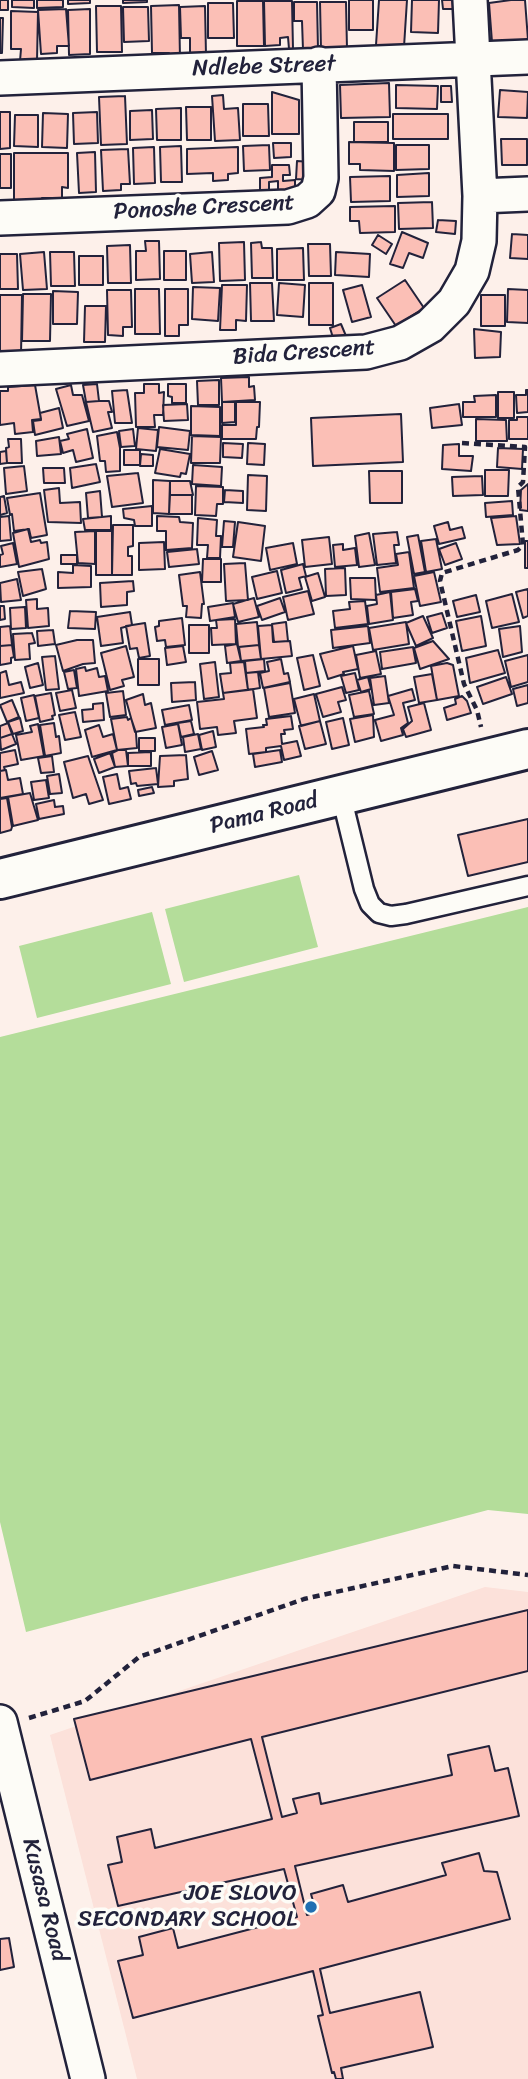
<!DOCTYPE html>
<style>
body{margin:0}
canvas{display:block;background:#fdf0ea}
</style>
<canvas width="528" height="2079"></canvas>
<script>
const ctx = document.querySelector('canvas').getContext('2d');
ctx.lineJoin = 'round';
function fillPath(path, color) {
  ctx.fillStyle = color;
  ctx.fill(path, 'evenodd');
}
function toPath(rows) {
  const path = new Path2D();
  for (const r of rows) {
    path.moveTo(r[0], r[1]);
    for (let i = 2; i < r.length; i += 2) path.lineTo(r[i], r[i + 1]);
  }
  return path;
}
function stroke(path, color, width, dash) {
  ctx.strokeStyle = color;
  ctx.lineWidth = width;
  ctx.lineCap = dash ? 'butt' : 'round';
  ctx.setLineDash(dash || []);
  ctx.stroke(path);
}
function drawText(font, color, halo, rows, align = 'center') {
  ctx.font = font + ' Sriracha,sans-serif';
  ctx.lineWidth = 7;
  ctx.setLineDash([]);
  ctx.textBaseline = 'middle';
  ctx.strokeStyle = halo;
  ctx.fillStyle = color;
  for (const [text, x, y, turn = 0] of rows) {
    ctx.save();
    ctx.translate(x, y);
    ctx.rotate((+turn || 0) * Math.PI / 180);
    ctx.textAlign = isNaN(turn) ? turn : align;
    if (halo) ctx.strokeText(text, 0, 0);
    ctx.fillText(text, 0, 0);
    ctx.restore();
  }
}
const built = toPath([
 [485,1587,528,1592,528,2079,137,2079,50,1735]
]);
const green = toPath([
 [299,875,318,947,184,982,165,909],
 [528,907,528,1514,488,1510,26,1632,0,1522,0,1037],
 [152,912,171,984,37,1018,19,946]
]);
const building = toPath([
 [0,0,8,0,8,10,0,10,0,0],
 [12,0,34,0,34,8,12,7,12,0],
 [37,0,63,0,63,7,37,8,37,0],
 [68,0,90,0,90,3,68,4,68,0],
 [123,0,147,0,147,2,123,3,123,0],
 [349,0,373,0,373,30,349,30,349,0],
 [379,0,407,0,404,47,376,45,379,0],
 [412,0,439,0,438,33,411,32,412,0],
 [442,0,456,0,457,9,443,9,442,0],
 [511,0,525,0,528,40,492,42,489,3,511,0],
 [237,1,263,1,264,46,237,46,237,1],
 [264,1,292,1,293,49,289,49,288,37,280,38,280,45,265,46,264,1],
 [294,2,317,2,318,49,303,50,302,21,294,21,294,2],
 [320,2,346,2,347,49,321,50,320,2],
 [208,3,233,3,234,38,208,38,208,3],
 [179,5,180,58,169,58,169,53,152,53,151,6,179,5],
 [96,6,121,6,122,52,97,52,96,6],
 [205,6,206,55,190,55,190,38,181,38,180,7,205,6],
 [123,7,148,7,149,41,124,42,123,7],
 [66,9,69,46,57,46,57,53,41,54,38,10,66,9],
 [90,9,90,54,69,55,68,10,90,9],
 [11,11,38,12,37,61,20,61,21,49,11,49,11,11],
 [0,18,3,18,2,53,0,53,0,18],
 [389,83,390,117,341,118,340,85,389,83],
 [396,85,438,86,437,109,396,108,396,85],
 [441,86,451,86,452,102,441,102,441,86],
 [500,90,528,92,527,118,498,117,500,90],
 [272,92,299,100,299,134,272,134,272,92],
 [223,95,224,109,238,108,240,140,215,141,212,96,223,95],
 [125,96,127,144,101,145,99,97,125,96],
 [243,104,268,104,269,136,243,136,243,104],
 [186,107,211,107,211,140,187,140,186,107],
 [181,108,181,140,157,140,156,109,181,108],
 [152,110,153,139,130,140,130,111,152,110],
 [0,112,10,112,10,148,0,149,0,112],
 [97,112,98,143,74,144,73,113,97,112],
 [43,113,68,114,67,148,42,147,43,113],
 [393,114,448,114,448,139,393,139,393,114],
 [15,115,38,115,38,147,14,146,15,115],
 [354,122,388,122,388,142,354,142,354,122],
 [501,139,527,139,527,165,502,165,501,139],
 [349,142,394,143,394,171,360,170,360,164,349,164,349,142],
 [273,143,291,143,291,157,274,158,273,143],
 [269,145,270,170,244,171,243,146,269,145],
 [396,145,429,145,429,169,396,170,396,145],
 [181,146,182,182,161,182,160,147,181,146],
 [154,147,155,183,134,184,133,148,154,147],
 [238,147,238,173,228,174,228,180,213,181,213,173,187,174,187,149,238,147],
 [128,149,130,184,121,184,121,190,103,191,101,150,128,149],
 [95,152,96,192,79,193,77,153,95,152],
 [14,153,68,153,68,188,62,187,62,198,42,198,41,210,14,210,14,153],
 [0,154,11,154,11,188,0,188,0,154],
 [297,161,311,162,310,180,296,179,297,161],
 [272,165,289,165,290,175,283,175,283,181,295,180,295,194,278,195,278,181,269,182,269,193,260,193,260,178,272,177,272,165],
 [429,173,429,196,397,197,397,175,429,173],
 [390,176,390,201,351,202,350,177,390,176],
 [432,202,433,228,399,229,398,203,432,202],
 [395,206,395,232,360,233,359,221,350,221,350,207,395,206],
 [438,220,456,221,455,234,436,232,438,220],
 [402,232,428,243,423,258,409,253,403,268,390,264,402,232],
 [512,234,528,235,528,259,510,258,512,234],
 [378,235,392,244,386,254,372,245,378,235],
 [145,241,159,241,160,279,136,280,136,251,146,251,145,241],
 [244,242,245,280,220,281,219,243,244,242],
 [261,242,262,248,272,248,273,278,252,278,251,243,261,242],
 [308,244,330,244,331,276,309,276,308,244],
 [130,245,131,283,108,283,107,246,130,245],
 [303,248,304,280,277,280,277,249,303,248],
 [164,251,186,251,186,280,164,280,164,251],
 [44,252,47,289,23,290,20,254,44,252],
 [50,252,74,252,75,286,51,286,50,252],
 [212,252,214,282,192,283,190,254,212,252],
 [336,252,370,254,369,277,335,275,336,252],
 [0,254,17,254,18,289,0,289,0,254],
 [79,256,103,256,103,285,79,285,79,256],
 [405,280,424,308,396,326,377,298,405,280],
 [250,283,272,283,274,321,251,321,250,283],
 [279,283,305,285,303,317,277,315,279,283],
 [309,283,333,283,333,325,309,325,309,283],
 [222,285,247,285,246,321,236,320,236,330,220,330,222,285],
 [362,285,371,317,352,322,343,290,362,285],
 [193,287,220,288,218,321,192,319,193,287],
 [135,289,159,289,160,334,135,334,135,289],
 [165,289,188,289,188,325,179,325,179,336,165,336,165,289],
 [508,289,528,290,528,323,507,322,508,289],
 [107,290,131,290,132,327,123,327,123,336,108,335,107,290],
 [53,291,78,292,77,324,53,324,53,291],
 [23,294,51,294,50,341,22,341,23,294],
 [0,295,22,295,21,356,0,356,0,295],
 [481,295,505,295,505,326,481,326,481,295],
 [85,306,106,306,105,342,84,342,85,306],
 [341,324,346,336,334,341,330,328,341,324],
 [474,329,501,332,500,357,475,358,474,329],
 [249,377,249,387,254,386,255,400,222,402,221,378,249,377],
 [219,380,219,405,198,405,197,381,219,380],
 [97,384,99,401,86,402,83,385,97,384],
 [144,384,159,384,159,393,164,392,163,415,154,415,155,427,136,427,135,393,144,393,144,384],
 [168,384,186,384,186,403,172,403,172,397,168,396,168,384],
 [35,385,41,419,32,420,33,432,15,434,14,423,0,425,0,391,8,391,8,387,35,385],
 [71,385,73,395,82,395,89,421,67,426,56,389,71,385],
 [127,390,132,423,115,423,112,391,127,390],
 [526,390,528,390,528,412,517,413,516,395,526,395,526,390],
 [498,392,514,392,514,418,498,418,498,392],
 [496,395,496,417,463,417,463,402,475,402,474,396,496,395],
 [99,401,109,401,112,412,108,412,112,428,93,432,86,402,99,401],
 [222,402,235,402,235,422,222,423,222,402],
 [236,402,260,402,259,427,257,427,256,439,222,439,222,425,236,425,236,402],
 [187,404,188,420,164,421,163,405,187,404],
 [459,404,462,425,432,428,430,408,459,404],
 [191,406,220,407,220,436,191,435,191,406],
 [59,408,63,428,35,435,33,421,41,420,40,413,59,408],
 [401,414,403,462,313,466,311,418,401,414],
 [517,417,528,417,528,439,509,439,509,420,517,420,517,417],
 [476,419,506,420,507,441,476,441,476,419],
 [159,427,190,431,188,450,157,447,159,427],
 [138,428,158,430,156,451,136,449,138,428],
 [87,429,93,458,76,462,73,450,63,453,60,441,69,439,67,434,87,429],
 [133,429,135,446,121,447,119,431,133,429],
 [117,432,120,448,120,471,106,472,105,461,100,461,97,436,117,432],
 [192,436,221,437,220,463,191,463,192,436],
 [59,437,61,454,37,456,36,441,59,437],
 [8,439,21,439,22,463,7,463,6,448,9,447,8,439],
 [223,443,243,444,242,458,223,457,223,443],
 [248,443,265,444,264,465,247,464,248,443],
 [459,444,459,456,473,456,471,471,442,469,443,445,459,444],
 [498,448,523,449,522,469,497,467,498,448],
 [160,449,190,454,186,474,181,473,180,477,155,473,160,449],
 [124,450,140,450,140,465,124,465,124,450],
 [6,451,7,463,0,464,0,452,6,451],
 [141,454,153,455,153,466,140,466,141,454],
 [96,464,100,482,72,488,70,468,96,464],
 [193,465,222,467,221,486,192,484,193,465],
 [24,466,27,491,6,494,4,468,24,466],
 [43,468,64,468,65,483,44,483,43,468],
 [485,470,509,470,508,496,485,496,485,470],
 [369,471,402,471,402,503,370,503,369,471],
 [138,473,143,503,112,507,107,476,138,473],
 [248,475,267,476,266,511,247,510,248,475],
 [482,476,483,495,453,496,452,477,482,476],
 [153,480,170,481,169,514,153,513,153,480],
 [170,481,190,481,193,495,170,495,170,481],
 [528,484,528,511,520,510,521,490,528,484],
 [196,486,223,487,223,504,217,504,216,516,195,515,196,486],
 [59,488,60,503,80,502,81,523,48,522,44,490,59,488],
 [225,490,243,491,243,503,224,502,225,490],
 [100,491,102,517,88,518,86,493,100,491],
 [40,493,47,535,31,538,29,529,14,531,12,514,10,515,7,498,40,493],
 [170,495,192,495,192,514,169,514,170,495],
 [4,496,7,513,0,515,0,497,4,496],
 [512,501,513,515,486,517,485,503,512,501],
 [152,506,152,526,135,526,134,520,124,518,123,509,152,506],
 [9,516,11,540,0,541,0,517,9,516],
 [111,516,111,530,85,530,83,519,111,516],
 [157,516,179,517,180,522,193,523,192,548,166,550,166,531,157,531,157,516],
 [516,516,520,544,497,545,491,518,516,516],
 [198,518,217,520,216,536,221,536,220,558,207,558,208,545,197,545,198,518],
 [224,521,235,522,233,547,222,547,224,521],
 [238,522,265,526,261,561,233,557,238,522],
 [448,522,450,530,462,527,465,538,439,544,434,526,448,522],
 [113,525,133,525,133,546,128,547,128,556,132,556,132,575,112,575,113,525],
 [28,529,31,542,40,540,41,543,47,542,49,559,19,567,13,533,28,529],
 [95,531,95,564,78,563,75,532,95,531],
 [96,531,112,531,112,575,96,575,96,531],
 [397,532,399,545,394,545,396,563,377,565,373,534,397,532],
 [369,533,375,565,359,567,355,536,369,533],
 [418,535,425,572,414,574,407,537,418,535],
 [329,537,332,564,305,567,302,540,329,537],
 [436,539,442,569,426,572,421,541,436,539],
 [525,541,528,541,528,568,525,568,525,541],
 [164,542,165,569,139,570,139,543,164,542],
 [13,543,17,564,0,567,0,555,3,554,1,546,13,543],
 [293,543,297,564,270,570,266,548,293,543],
 [456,543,462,559,445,565,439,549,456,543],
 [343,544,343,550,355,548,357,565,335,567,333,545,343,544],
 [197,549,199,564,169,567,167,552,197,549],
 [409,552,414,588,380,592,377,568,398,565,396,554,409,552],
 [61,555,77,555,77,564,61,564,61,555],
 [203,559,221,559,221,582,202,582,203,559],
 [245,563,248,600,226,601,224,564,245,563],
 [303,564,306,576,299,578,302,589,286,593,281,570,303,564],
 [73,565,91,566,91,587,58,588,58,572,73,573,73,565],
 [345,568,346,595,326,596,325,569,345,568],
 [42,569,46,589,23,596,18,572,42,569],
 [277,571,282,593,257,599,252,577,277,571],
 [200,572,204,604,202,604,201,618,186,617,187,606,183,606,179,575,200,572],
 [434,572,441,602,420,606,414,576,434,572],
 [318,573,325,597,312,601,305,577,318,573],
 [350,578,375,578,376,600,351,599,350,578],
 [17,579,21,600,1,602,0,583,17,579],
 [133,581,134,591,127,592,127,605,101,607,100,583,133,581],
 [415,589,418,601,411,602,413,615,393,618,391,592,415,589],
 [528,589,528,616,523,618,516,592,528,589],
 [308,591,314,614,288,620,283,597,308,591],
 [390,592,393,620,369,624,367,606,377,604,376,595,390,592],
 [512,594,519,622,492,628,486,601,512,594],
 [476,595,480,612,457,617,453,601,476,595],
 [254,598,259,617,238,622,233,604,254,598],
 [280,598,285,612,262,620,257,606,280,598],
 [37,599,37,609,48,608,49,626,28,628,26,600,37,599],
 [365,601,368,624,335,628,333,611,350,609,349,602,365,601],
 [233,603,235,617,210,621,208,607,233,603],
 [0,606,4,606,5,619,0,620,0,606],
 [25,607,26,628,11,629,10,608,25,607],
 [70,611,96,612,95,629,68,628,70,611],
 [130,612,132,625,121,628,123,643,101,646,97,617,130,612],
 [442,613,447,628,432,633,427,617,442,613],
 [423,616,433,638,416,646,406,623,423,616],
 [481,616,486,646,462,651,456,621,481,616],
 [182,618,185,645,166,647,165,640,157,641,155,627,159,626,159,621,182,618],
 [235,619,236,644,212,645,211,628,217,628,216,620,235,619],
 [257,622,259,645,238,647,236,624,257,622],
 [286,622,288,641,274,642,272,624,286,622],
 [406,622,409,644,373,650,369,628,406,622],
 [145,623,150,656,139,658,137,648,130,649,126,626,145,623],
 [189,625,209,625,209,653,189,653,189,625],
 [272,625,273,642,290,641,292,656,261,659,258,626,272,625],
 [10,626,12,645,0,646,0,627,10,626],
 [368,626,370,643,333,648,331,630,368,626],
 [520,626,522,652,503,657,499,629,520,626],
 [53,630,55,644,38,646,37,631,53,630],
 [32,633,35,643,29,644,30,659,15,660,13,634,32,633],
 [77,640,93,640,95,663,83,664,63,671,56,645,77,640],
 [433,641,449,659,420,669,414,648,433,641],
 [237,644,241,661,227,663,225,646,237,644],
 [12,645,14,657,11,658,11,663,0,665,0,646,12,645],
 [259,645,261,659,241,661,239,647,259,645],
 [126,646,134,677,122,680,124,686,110,690,101,653,126,646],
 [183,646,186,662,167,665,165,648,183,646],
 [353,646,358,669,343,672,344,674,328,679,320,654,353,646],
 [413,647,416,663,382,669,380,652,413,647],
 [498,650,505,673,470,683,466,658,498,650],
 [376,651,381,674,360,678,356,655,376,651],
 [313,655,320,686,304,690,297,658,313,655],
 [528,655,528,682,511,687,505,661,528,655],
 [55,656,59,689,46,690,42,657,55,656],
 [138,659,159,659,159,685,138,685,138,659],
 [264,659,265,671,246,673,245,661,264,659],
 [281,659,284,674,288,673,290,682,263,688,260,673,269,671,267,662,281,659],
 [215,662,219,697,204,699,200,664,215,662],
 [244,662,248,690,223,693,220,674,231,673,230,663,244,662],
 [38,663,43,685,30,688,25,667,38,663],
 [447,663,453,665,459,696,437,700,431,666,447,663],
 [85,667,86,671,97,668,99,677,105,676,108,691,79,696,76,669,85,667],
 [74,670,77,688,68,689,64,672,74,670],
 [6,671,9,685,21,682,24,693,0,698,0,673,6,671],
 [258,672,260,688,248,690,246,673,258,672],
 [355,673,359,690,346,693,341,676,355,673],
 [432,674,437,700,419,703,414,677,432,674],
 [385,676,389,703,374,705,370,678,385,676],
 [368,677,371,689,361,692,357,680,368,677],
 [506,677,512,694,483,704,477,687,506,677],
 [195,682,196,700,172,702,171,683,195,682],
 [290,683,295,713,269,717,264,688,290,683],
 [528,685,528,703,517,706,513,689,528,685],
 [342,687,346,700,338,702,341,712,323,717,316,694,342,687],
 [253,689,257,718,234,721,236,733,218,735,217,727,200,729,197,702,224,699,223,693,253,689],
 [412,689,415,700,403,703,408,723,401,728,403,735,381,741,375,720,394,715,388,696,412,689],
 [72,690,76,708,60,711,56,693,72,690],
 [123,691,126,715,110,717,106,693,123,691],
 [369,691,374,714,354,717,349,695,369,691],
 [51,693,55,715,52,716,53,719,40,722,35,696,51,693],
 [143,694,145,705,151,703,156,728,135,732,126,700,143,694],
 [314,694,320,721,301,726,294,699,314,694],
 [34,695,39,718,26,721,21,698,34,695],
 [462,696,467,701,471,713,447,720,444,708,456,704,455,699,462,696],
 [12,700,19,717,7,722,0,705,12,700],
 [103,703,104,720,83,722,82,710,93,709,93,704,103,703],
 [424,703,431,730,406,737,403,729,412,721,408,707,424,703],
 [189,705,192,720,165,725,162,710,189,705],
 [75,712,81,737,65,740,59,715,75,712],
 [373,715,374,737,355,742,350,719,373,715],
 [291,716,293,729,284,730,285,734,281,734,282,744,297,741,301,756,284,760,281,746,266,748,266,752,249,754,246,729,264,727,263,725,267,725,266,719,291,716],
 [127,717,128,720,131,718,136,733,137,748,117,750,111,719,127,717],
 [20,718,23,731,13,734,8,722,20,718],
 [343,718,349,745,332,749,326,722,343,718],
 [191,721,194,734,181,737,178,723,191,721],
 [320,721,326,744,305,749,299,726,320,721],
 [8,723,12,734,0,738,0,726,8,723],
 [54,723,56,737,59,736,61,753,45,756,40,725,54,723],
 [38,724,44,756,21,760,16,735,32,732,30,726,38,724],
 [178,724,182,745,166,748,162,727,178,724],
 [99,725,103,737,113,734,117,750,92,757,85,730,99,725],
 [213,731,216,747,202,750,199,735,213,731],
 [12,734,16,744,1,750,0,738,12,734],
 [198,734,201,749,185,752,183,737,198,734],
 [139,738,155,738,155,751,139,751,139,738],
 [15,750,18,764,4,767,5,770,0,771,0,753,15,750],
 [118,750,126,750,128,766,115,767,112,753,118,750],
 [280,750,282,762,255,767,253,754,280,750],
 [212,751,218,770,199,775,194,757,212,751],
 [151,752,151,766,128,766,128,753,151,752],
 [110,753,115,767,99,773,94,759,110,753],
 [186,755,188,779,174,781,174,786,158,787,160,756,186,755],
 [52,756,54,772,41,773,38,758,52,756],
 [88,756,103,800,89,804,86,794,73,798,64,762,88,756],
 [156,768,158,784,137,786,136,783,131,784,129,771,156,768],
 [6,770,8,780,20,778,23,794,0,798,0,771,6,770],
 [59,774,62,793,50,794,47,776,59,774],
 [117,774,120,789,128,787,131,799,109,804,103,777,117,774],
 [46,780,49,798,34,800,31,782,46,780],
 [152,787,154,793,139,796,138,790,152,787],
 [30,793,38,820,13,826,8,797,30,793],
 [7,798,12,827,11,830,0,833,0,799,7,798],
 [54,800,55,807,63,806,64,814,39,819,36,804,54,800],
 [528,819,528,862,468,876,458,835,528,819],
 [528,1610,528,1671,262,1737,282,1817,297,1813,293,1799,319,1793,321,1804,452,1775,448,1755,489,1746,495,1771,508,1768,519,1816,295,1866,307,1915,316,1912,311,1894,343,1885,348,1902,446,1875,442,1863,479,1853,484,1871,497,1872,510,1919,320,1969,330,2013,420,1992,433,2047,341,2068,343,2079,336,2079,334,2072,332,2073,318,2016,323,2015,313,1971,133,2018,118,1961,143,1955,139,1937,173,1928,178,1948,297,1917,284,1869,118,1906,108,1865,122,1862,117,1837,151,1829,155,1848,272,1819,251,1739,90,1780,74,1719,528,1610],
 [9,1938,14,1967,0,1970,0,1939,9,1938]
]);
const path = toPath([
 [462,443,525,447,523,482,518,487,523,545,518,550,442,573,440,581,464,684,477,710,481,727],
 [29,1718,85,1701,139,1657,304,1599,453,1566,528,1575]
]);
const lane = toPath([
 [341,795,364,889,370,904,379,913,391,916,406,914,528,886]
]);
const street = toPath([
 [0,78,528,57],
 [480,196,528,194],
 [0,218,288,207,307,201,318,191,321,178,319,64],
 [0,369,366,352,400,343,430,326,454,302,472,271,479,241,480,196,470,0],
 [0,1722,88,2079]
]);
const secondary = toPath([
 [0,879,528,749]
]);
const markers = [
 [311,1907,7,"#1f6fb2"]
];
const streetNames = [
 ["Ndlebe Street",264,67,-2],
 ["Ponoshe Crescent",204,208,-3],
 ["Bida Crescent",304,353,-4],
 ["Pama Road",264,814,-14],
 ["Kusasa Road",44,1900,76]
];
const poiNames = [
 ["JOE SLOVO",297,1894],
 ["SECONDARY SCHOOL",297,1920]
];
fillPath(built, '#fce1da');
fillPath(green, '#b4dd9a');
fillPath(building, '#fbbfb6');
stroke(building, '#22223b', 2);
stroke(lane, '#22223b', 23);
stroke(street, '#22223b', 38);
stroke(secondary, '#22223b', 44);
stroke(path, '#22223b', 4.5, [7, 5]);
stroke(lane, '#fdfcf7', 18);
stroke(street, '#fdfcf7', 33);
stroke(secondary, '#fdfcf7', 38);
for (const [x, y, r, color] of markers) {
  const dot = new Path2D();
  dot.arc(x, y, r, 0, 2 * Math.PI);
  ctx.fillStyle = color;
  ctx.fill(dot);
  stroke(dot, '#fdfcf7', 2.5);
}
drawText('23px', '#22223b', '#fdfcf7', streetNames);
drawText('23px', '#22223b', '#fdfcf7', poiNames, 'right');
</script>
